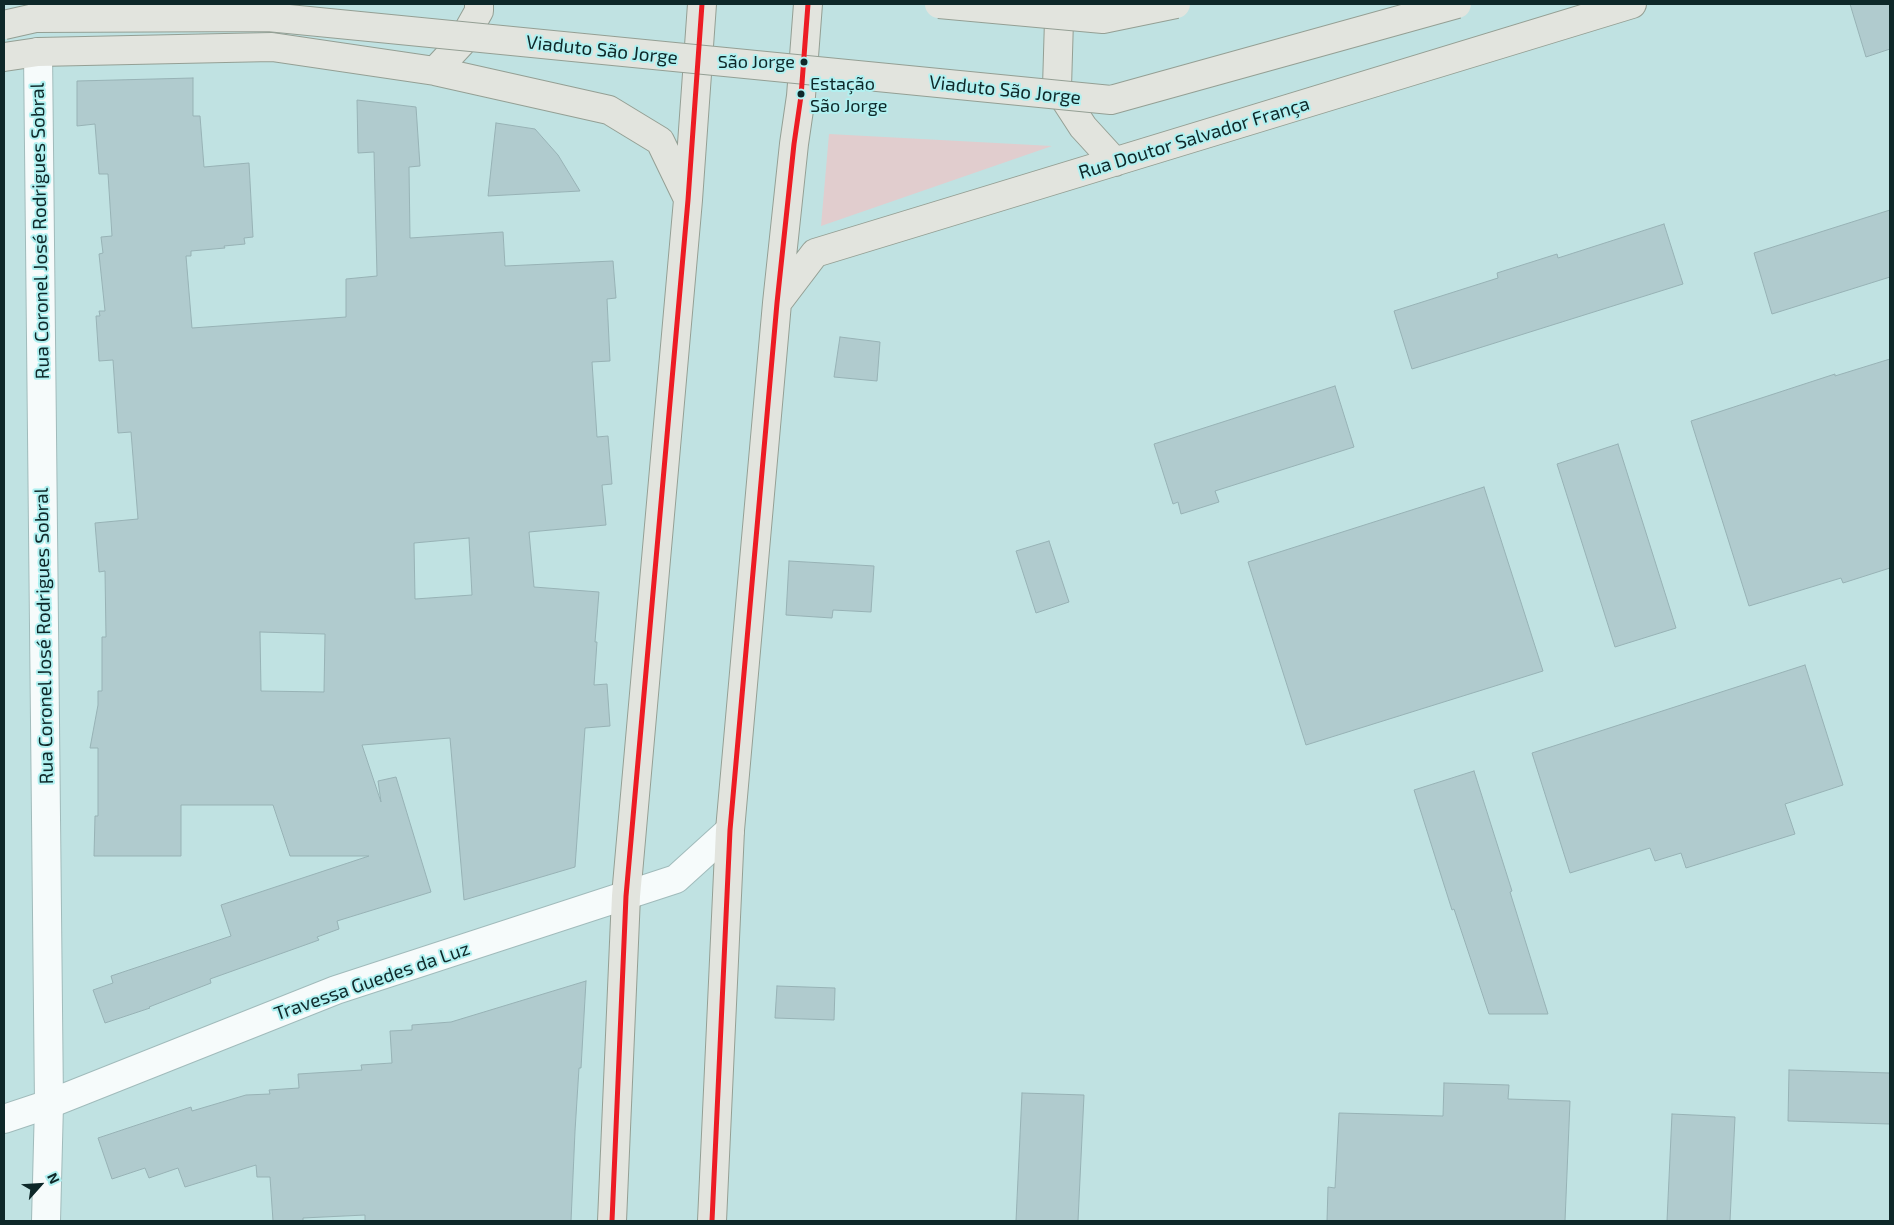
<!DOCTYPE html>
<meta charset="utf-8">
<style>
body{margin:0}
#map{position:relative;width:1894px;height:1225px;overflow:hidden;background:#c0e2e2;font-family:"Exo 2",sans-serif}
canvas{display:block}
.frame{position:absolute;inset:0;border:5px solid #0e2829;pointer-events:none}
.north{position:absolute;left:15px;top:1160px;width:50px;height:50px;-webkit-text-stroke:4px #b1f1f1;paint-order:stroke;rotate:64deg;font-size:14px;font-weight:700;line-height:20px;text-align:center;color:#0e2829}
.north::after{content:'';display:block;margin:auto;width:18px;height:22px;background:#0e2829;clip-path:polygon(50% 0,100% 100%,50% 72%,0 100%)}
</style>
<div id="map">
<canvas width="1894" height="1225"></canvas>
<div class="frame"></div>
<div class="north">N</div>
</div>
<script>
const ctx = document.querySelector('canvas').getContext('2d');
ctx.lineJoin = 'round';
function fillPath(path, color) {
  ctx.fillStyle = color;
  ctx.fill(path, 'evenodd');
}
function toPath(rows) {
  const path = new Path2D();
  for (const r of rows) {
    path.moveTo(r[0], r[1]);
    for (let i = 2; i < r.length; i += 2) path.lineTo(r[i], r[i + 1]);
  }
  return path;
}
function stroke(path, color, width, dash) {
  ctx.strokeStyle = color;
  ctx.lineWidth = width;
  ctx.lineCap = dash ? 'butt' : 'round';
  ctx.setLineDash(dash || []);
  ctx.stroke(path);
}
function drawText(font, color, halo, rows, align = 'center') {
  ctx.font = font + ' "Exo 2",sans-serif';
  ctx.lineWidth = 4;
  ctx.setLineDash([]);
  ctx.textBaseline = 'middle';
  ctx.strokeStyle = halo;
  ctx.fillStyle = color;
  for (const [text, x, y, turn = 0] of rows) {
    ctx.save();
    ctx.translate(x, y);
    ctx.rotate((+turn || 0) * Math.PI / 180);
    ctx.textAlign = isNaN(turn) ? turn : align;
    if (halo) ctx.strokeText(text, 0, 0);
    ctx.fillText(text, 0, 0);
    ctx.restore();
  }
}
const green = toPath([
 [829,134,1052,146,821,226]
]);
const building = toPath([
 [1850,4,1890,4,1890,49,1866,57,1850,4],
 [193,78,193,116,200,116,204,167,249,163,253,237,244,238,245,244,224,246,225,248,191,251,191,256,186,256,192,328,346,317,346,279,377,276,374,152,358,153,357,100,416,107,420,166,409,167,410,238,503,232,505,266,613,261,616,298,607,299,610,361,592,362,597,437,608,436,612,484,602,485,606,525,529,532,534,587,599,592,595,642,597,642,594,685,607,684,610,726,585,728,575,867,464,900,450,738,362,745,381,802,378,781,396,777,431,892,337,921,339,929,317,937,319,940,210,979,211,983,149,1007,150,1008,105,1023,93,990,113,983,111,976,231,936,221,905,369,856,290,856,273,805,181,805,181,856,94,856,95,816,98,816,98,748,90,748,98,705,98,691,102,691,102,637,106,637,105,571,99,572,95,523,138,519,131,432,118,433,113,360,99,361,96,316,100,316,99,311,105,311,99,254,103,253,101,237,112,236,108,174,99,174,95,124,77,126,77,81,193,78],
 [469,538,472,595,415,599,414,543,469,538],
 [260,632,325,634,324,692,261,691,260,632],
 [496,123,535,129,558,155,580,191,488,196,496,123],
 [1890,210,1890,277,1772,314,1754,253,1890,210],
 [1664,224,1683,284,1412,369,1394,311,1498,278,1497,273,1557,254,1558,258,1664,224],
 [840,337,880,342,877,381,834,377,840,337],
 [1890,359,1890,568,1843,583,1841,578,1749,606,1691,421,1835,374,1835,376,1890,359],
 [1335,386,1354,447,1215,491,1219,502,1181,514,1178,502,1173,504,1154,444,1335,386],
 [1618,444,1676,628,1615,647,1557,464,1618,444],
 [1484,487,1543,671,1306,745,1248,562,1484,487],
 [1049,541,1069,602,1036,613,1016,551,1049,541],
 [789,561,874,566,871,612,833,610,832,618,786,615,789,561],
 [1805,665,1843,785,1785,804,1795,834,1686,868,1681,853,1655,861,1650,848,1570,873,1532,753,1805,665],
 [1474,771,1512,891,1510,892,1548,1014,1489,1014,1454,909,1452,910,1414,790,1474,771],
 [586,981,581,1068,579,1068,575,1131,571,1221,365,1221,365,1215,303,1218,303,1221,273,1221,270,1177,257,1177,256,1165,185,1187,178,1168,149,1178,145,1168,112,1179,98,1138,191,1107,192,1111,246,1095,270,1094,269,1090,299,1088,298,1074,362,1070,361,1065,392,1063,390,1031,412,1030,412,1025,451,1022,586,981],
 [777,986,835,988,834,1020,775,1018,777,986],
 [1789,1070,1890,1073,1890,1124,1788,1121,1789,1070],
 [1444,1083,1509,1085,1508,1099,1570,1101,1565,1221,1327,1221,1328,1187,1335,1188,1339,1113,1443,1116,1444,1083],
 [1022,1093,1084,1095,1078,1221,1016,1221,1022,1093],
 [1672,1114,1735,1117,1730,1221,1667,1221,1672,1114]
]);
const street = toPath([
 [46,1221,49,1104]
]);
const secondary = toPath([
 [38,52,49,1104],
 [4,1119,49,1104,336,990,676,879,730,830]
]);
const primary = toPath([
 [1067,4,1059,20,1057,87,1083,127,1115,162],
 [4,57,38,52,272,47,435,71,609,110,660,141,688,199],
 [435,71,461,43,479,11,479,4],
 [777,303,815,253,1632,4],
 [612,1221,626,896,688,200,702,4],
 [712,1221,730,830,777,303,794,144,801,96,808,4]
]);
const primaryBridge = toPath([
 [939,4,1103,19,1176,4],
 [4,25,35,18,268,17,1111,100,1457,4]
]);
const bus1 = toPath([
 [612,1221,626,896,688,200,702,4],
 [712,1221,730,830,777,303,794,144,801,96,808,4]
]);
const markers = [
 [804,62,4.5,"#0e2829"],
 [801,94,4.5,"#0e2829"]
];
const busNames = [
 ["São Jorge",795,62],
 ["Estação",810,84,"left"],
 ["São Jorge",810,106,"left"]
];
const streetNames = [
 ["Viaduto São Jorge",602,50,6],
 ["Viaduto São Jorge",1005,90,6],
 ["Rua Doutor Salvador França",1194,138,-17],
 ["Rua Coronel José Rodrigues Sobral",40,231,-91],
 ["Rua Coronel José Rodrigues Sobral",44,636,-91],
 ["Travessa Guedes da Luz",372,981,-19]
];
fillPath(green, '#e1cdce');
fillPath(building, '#b0cbce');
stroke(building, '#97b2b5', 1);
stroke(street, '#a0bbbb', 30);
stroke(secondary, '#a0bbbb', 30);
stroke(primary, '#949f94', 30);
stroke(street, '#f6fbfb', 28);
stroke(secondary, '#f6fbfb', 28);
stroke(primary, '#e2e4de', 28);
stroke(primaryBridge, '#949f94', 30, []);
stroke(primaryBridge, '#e2e4de', 28);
stroke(bus1, '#ed1c24', 5);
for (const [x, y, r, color] of markers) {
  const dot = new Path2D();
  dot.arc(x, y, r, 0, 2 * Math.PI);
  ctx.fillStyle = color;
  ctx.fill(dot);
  stroke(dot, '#b1f1f1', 2);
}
drawText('18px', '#0e2829', '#b1f1f1', busNames, 'right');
drawText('19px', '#0e2829', '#b1f1f1', streetNames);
</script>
